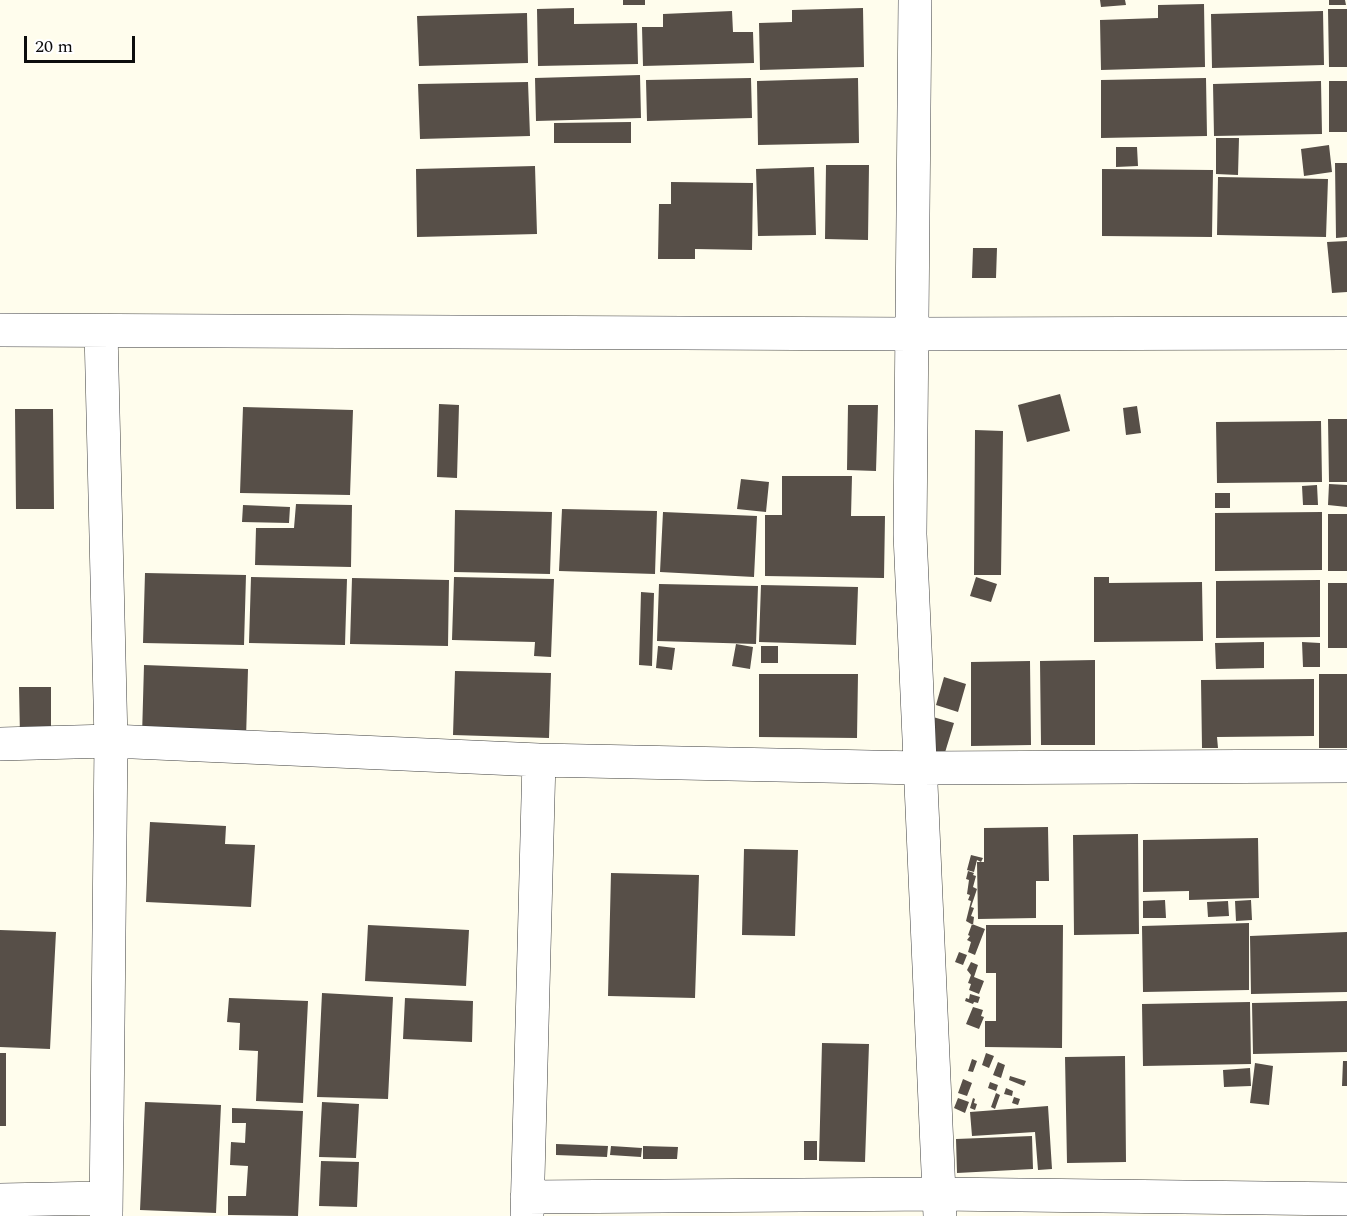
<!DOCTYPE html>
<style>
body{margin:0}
#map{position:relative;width:1347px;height:1216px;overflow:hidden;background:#fffded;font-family:Spectral,serif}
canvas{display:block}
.scale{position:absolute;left:24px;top:36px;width:111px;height:27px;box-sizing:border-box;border:3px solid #0d0d0d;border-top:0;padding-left:8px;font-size:18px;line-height:21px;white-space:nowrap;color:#0d0d0d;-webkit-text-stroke:4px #fff;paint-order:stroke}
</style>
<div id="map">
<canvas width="1347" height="1216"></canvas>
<div class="scale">20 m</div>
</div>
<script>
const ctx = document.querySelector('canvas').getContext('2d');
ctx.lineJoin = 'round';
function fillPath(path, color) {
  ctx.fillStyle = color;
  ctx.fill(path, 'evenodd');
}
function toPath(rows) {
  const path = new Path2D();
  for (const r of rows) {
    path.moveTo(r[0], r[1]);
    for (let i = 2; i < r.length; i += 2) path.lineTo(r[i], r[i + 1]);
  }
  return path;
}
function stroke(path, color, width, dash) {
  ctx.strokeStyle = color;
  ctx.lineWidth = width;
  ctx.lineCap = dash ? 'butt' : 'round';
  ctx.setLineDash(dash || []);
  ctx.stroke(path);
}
const building = toPath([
 [623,0,645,0,645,5,623,5],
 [1100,0,1125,0,1126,5,1101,7],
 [1329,0,1345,0,1346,5,1329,5],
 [1204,4,1205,67,1101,70,1100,20,1158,18,1158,5],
 [574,8,574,24,637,23,638,64,538,66,537,9],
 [863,8,864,67,760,70,759,23,792,22,792,10],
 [1328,9,1347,9,1347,67,1329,67],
 [732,11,733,32,753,32,754,63,643,66,642,27,663,27,663,14],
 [1323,11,1324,65,1212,68,1211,14],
 [527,13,528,63,419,66,417,16],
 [640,75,641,118,536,121,535,78],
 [751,78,752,118,647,121,646,80],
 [858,78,859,143,758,145,757,81],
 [1206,78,1207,136,1101,138,1101,80],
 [1321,81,1322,134,1214,136,1213,84],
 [1329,81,1347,81,1347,132,1329,132],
 [528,82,530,136,420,139,418,84],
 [631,122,631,143,554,143,554,123],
 [1216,138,1239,138,1238,175,1216,174],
 [1329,145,1332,172,1304,176,1301,149],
 [1116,147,1137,147,1138,166,1116,167],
 [1335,163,1347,163,1347,237,1336,238],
 [826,165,869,165,868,240,825,239],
 [535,166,537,234,417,237,416,169],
 [814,167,816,235,758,236,756,169],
 [1102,169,1213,170,1212,237,1102,236],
 [1218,177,1328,179,1326,237,1217,235],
 [671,182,753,183,752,250,695,249,695,259,658,259,659,204,671,204],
 [1347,241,1347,292,1332,293,1327,242],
 [973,248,997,248,996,278,972,278],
 [1060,394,1070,431,1027,442,1018,405],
 [439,404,459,405,457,478,437,477],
 [848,405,878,405,876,471,847,470],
 [1137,406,1141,433,1126,435,1123,408],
 [243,407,353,410,350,495,240,493],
 [15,409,53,409,54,509,16,509],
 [1328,419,1347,419,1347,482,1329,482],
 [1321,421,1322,482,1217,483,1216,422],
 [975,430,1003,431,1001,575,974,575],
 [782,476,852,476,851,516,885,516,884,578,765,576,765,515,782,515],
 [741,479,769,482,766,512,737,509],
 [1329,484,1347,485,1347,507,1328,505],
 [1317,485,1318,505,1303,505,1302,486],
 [1215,493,1230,493,1230,508,1215,508],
 [296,504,352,505,351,567,255,565,256,528,294,528],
 [243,505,290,507,289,523,242,522],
 [562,509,657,511,655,574,559,571],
 [455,510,552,512,550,574,454,572],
 [663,512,757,516,754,577,660,572],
 [1322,512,1322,570,1215,571,1215,513],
 [1328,514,1347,514,1347,571,1328,571],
 [145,573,246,575,244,645,143,643],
 [251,577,347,579,345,645,249,643],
 [454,577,554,579,551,657,534,656,535,642,452,640],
 [976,577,997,584,991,602,970,596],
 [1094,577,1109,577,1109,583,1202,582,1203,641,1094,642],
 [352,578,449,580,448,646,350,644],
 [1320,580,1320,637,1216,638,1216,581],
 [1328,583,1347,583,1347,648,1328,648],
 [659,584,758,586,756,644,657,641],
 [761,585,858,587,856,645,759,642],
 [641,592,654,593,652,666,639,665],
 [1264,642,1264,668,1216,669,1215,643],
 [1302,642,1320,643,1320,667,1303,667],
 [736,644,753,647,750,669,732,666],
 [658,646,675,648,672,670,656,668],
 [761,646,778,646,778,663,761,663],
 [1095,660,1095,745,1041,745,1040,661],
 [1030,661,1031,745,971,746,971,662],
 [144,665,248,669,246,739,142,736],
 [455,671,551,673,549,738,453,735],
 [759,674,858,674,857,738,759,737],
 [1319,674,1347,674,1347,748,1319,748],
 [944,677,966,684,958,712,936,705],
 [1314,679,1314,736,1217,737,1218,748,1202,748,1201,680],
 [19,687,51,687,51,736,20,736],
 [933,717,954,723,943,759,922,752],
 [150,822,226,826,225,844,255,845,251,907,146,902],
 [1048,827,1049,881,1036,881,1036,918,978,919,977,862,984,862,984,828],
 [1138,834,1139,934,1074,935,1073,835],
 [1258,838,1259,898,1189,900,1189,891,1143,892,1143,840],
 [744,849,798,850,795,936,742,935],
 [971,855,983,858,981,862,977,860,974,872,967,870],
 [968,871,974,873,973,875,976,876,973,887,977,889,971,907,974,908,971,916,974,917,973,925,966,921,971,901,968,900,970,895,967,894,969,880,966,879],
 [611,873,699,875,695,998,608,996],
 [1165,900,1166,918,1143,918,1143,901],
 [1251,900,1252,920,1236,921,1235,901],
 [1228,901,1229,916,1208,917,1207,902],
 [1249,923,1249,990,1143,992,1142,926],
 [972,924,985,929,975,955,968,952,971,942,967,940,970,936,968,935],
 [368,925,469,930,466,986,365,981],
 [986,925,1063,925,1062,1048,985,1047,985,1021,996,1021,996,973,986,973],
 [0,930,56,932,50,1049,0,1047],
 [1347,932,1347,992,1251,994,1250,936],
 [959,952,967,955,963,965,955,962],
 [971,962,978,965,974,977,984,981,979,994,969,990,971,984,968,983,971,975,967,970],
 [322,993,393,997,388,1099,317,1097],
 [970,994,980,997,978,1003,974,1002,973,1004,965,1001,966,998,969,999],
 [229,998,308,1001,303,1103,256,1101,258,1051,239,1050,240,1023,227,1022],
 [405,998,473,1001,472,1042,403,1039],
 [1347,1001,1347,1052,1253,1054,1252,1003],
 [1250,1002,1251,1064,1143,1066,1142,1004],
 [973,1007,983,1010,981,1016,984,1017,979,1029,966,1024],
 [822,1043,869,1044,865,1162,819,1161],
 [0,1053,6,1053,6,1126,0,1126],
 [986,1053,994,1056,989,1068,982,1065],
 [1125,1056,1126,1162,1067,1163,1065,1057],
 [972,1059,977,1061,973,1072,968,1071],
 [1343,1061,1347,1061,1347,1086,1342,1086],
 [998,1062,1005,1065,1001,1078,993,1075],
 [1255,1063,1273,1066,1269,1105,1250,1103],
 [1250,1068,1251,1086,1224,1087,1223,1070],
 [1010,1076,1026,1081,1024,1086,1009,1080],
 [963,1079,972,1083,967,1096,958,1093],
 [990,1082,998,1085,996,1091,988,1088],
 [1006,1088,1013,1091,1012,1096,1004,1094],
 [996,1093,1000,1095,995,1109,991,1107],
 [1014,1097,1020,1099,1018,1105,1012,1103],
 [958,1098,969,1102,965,1113,954,1108],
 [973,1098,975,1099,974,1103,977,1104,975,1110,970,1108],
 [145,1102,221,1105,216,1213,140,1210],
 [322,1102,359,1104,356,1158,319,1157],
 [1048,1106,1052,1169,1038,1170,1035,1132,972,1136,970,1112],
 [232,1108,303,1111,298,1216,228,1215,228,1196,246,1196,248,1166,230,1165,231,1142,245,1143,246,1123,232,1123],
 [1032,1136,1033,1169,957,1173,956,1139],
 [804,1141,817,1141,817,1160,804,1160],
 [556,1144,608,1146,607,1157,556,1155],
 [611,1146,642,1148,641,1157,610,1155],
 [643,1146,678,1147,677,1159,643,1159],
 [321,1161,359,1162,357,1207,319,1206]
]);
const minor = toPath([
 [915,0,910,534,940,1216],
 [0,330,911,334,1347,333],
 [101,331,111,741,106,1216],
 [0,744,111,741,539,760,919,768,1347,766],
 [527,1197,939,1194,1347,1199],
 [0,1200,105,1198],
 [527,1216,539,760]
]);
fillPath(building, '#574f48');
stroke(minor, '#404040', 34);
stroke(minor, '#fff', 33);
</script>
